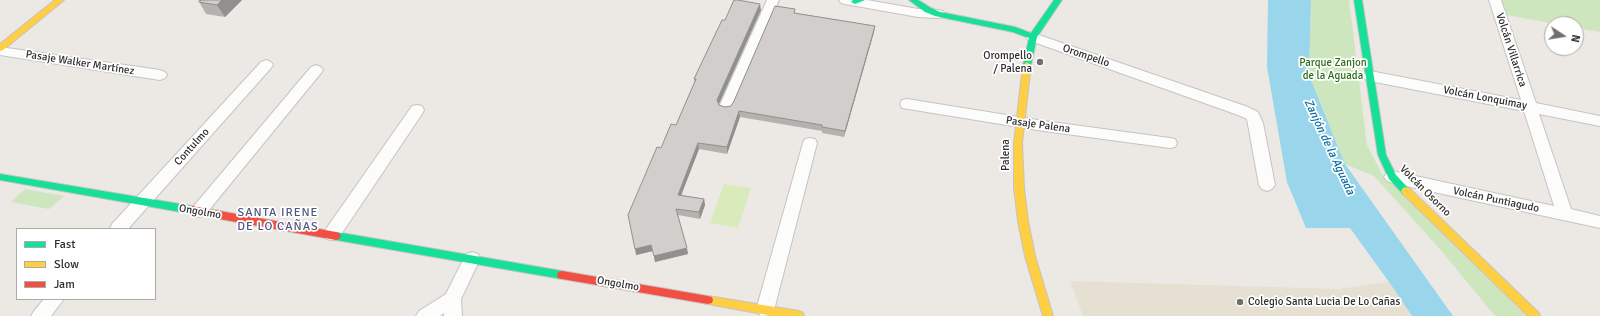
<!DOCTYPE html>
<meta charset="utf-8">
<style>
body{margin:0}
#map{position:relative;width:1600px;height:316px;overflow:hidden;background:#ece8e4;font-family:Signika,sans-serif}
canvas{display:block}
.legend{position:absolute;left:16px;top:228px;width:140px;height:72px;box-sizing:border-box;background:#fff;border:1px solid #ababab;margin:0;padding:5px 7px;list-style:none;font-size:12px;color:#2e2e2e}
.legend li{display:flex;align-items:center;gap:8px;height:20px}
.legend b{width:20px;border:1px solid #ababab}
.north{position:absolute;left:1544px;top:16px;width:40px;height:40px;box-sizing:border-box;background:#fff;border:1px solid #ababab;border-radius:50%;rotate:102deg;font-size:11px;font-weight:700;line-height:16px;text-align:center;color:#2e2e2e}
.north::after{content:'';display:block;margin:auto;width:14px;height:18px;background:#706f6e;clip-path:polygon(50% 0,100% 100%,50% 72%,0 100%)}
</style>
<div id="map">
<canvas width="1600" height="316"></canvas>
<ul class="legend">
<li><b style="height:5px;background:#16e098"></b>Fast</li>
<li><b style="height:5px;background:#ffcf43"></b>Slow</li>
<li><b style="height:5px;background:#f24e42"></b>Jam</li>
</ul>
<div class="north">N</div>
</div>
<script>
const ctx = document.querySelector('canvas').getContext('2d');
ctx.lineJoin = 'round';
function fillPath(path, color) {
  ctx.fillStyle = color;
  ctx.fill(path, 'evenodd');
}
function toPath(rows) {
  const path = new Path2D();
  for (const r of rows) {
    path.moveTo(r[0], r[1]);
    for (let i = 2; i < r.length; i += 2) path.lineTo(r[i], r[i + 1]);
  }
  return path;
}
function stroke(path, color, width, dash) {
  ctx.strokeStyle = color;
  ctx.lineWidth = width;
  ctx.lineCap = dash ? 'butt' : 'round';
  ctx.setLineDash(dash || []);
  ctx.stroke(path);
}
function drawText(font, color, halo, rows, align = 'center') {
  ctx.font = font + ' Signika,sans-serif';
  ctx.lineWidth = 3.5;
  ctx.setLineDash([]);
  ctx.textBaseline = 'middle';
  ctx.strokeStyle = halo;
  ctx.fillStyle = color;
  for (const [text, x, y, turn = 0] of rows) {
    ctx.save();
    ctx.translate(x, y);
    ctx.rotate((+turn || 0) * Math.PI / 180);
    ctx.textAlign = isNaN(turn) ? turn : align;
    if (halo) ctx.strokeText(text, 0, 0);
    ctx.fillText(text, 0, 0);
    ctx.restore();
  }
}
const education = toPath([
 [1070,281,1338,289,1389,282,1412,316,1083,316]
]);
const green = toPath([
 [1311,0,1349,0,1367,145,1382,174,1526,316,1495,316,1439,248,1374,176,1345,164,1309,75],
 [1501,0,1600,0,1600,32,1576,28,1576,24,1556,24,1506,15],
 [25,189,64,196,49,209,11,202]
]);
const pitch = toPath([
 [724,184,751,188,738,228,710,223]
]);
const water = toPath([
 [1268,0,1311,0,1309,75,1345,164,1453,316,1412,316,1389,282,1350,228,1306,228,1287,182,1267,67]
]);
const street = toPath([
 [767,0,779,0,733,107,731,111,726,112,721,111,719,107,767,0],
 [839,0,867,0,918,9,938,10,943,11,944,14,943,17,938,18,918,17,845,4,841,3,839,0],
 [1489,0,1501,0,1536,103,1600,116,1600,126,1539,114,1571,209,1600,216,1600,228,1392,183,1387,181,1384,177,1387,173,1392,171,1554,206,1524,111,1370,81,1365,79,1363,76,1365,73,1370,71,1521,100,1489,0],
 [1033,33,1248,107,1258,112,1263,123,1275,185,1272,189,1267,191,1262,189,1259,185,1247,119,1238,115,1028,40,1026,37,1028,34,1033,33],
 [0,47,160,70,165,72,167,75,165,78,160,80,0,55,0,47],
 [266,60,271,62,273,65,271,68,128,229,110,229,112,224,261,62,266,60],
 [316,65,321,67,323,70,321,73,205,215,199,217,193,215,191,211,193,207,311,67,316,65],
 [907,99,1044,121,1170,138,1175,139,1177,143,1175,147,1170,148,1044,131,902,108,900,104,902,100,907,99],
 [417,105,422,106,424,110,422,114,338,239,332,240,326,239,324,234,326,229,412,106,417,105],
 [810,138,815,139,817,143,774,310,771,315,761,316,756,310,803,143,805,139,810,138],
 [472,252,478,254,480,259,461,299,462,316,444,316,444,313,440,316,416,316,419,311,446,294,466,254,472,252],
 [44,299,64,299,51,316,31,316,34,311,44,299]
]);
const fast = toPath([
 [853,0,865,0,855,4,851,2,853,0],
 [909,0,918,0,931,8,940,12,1015,27,1031,33,1054,0,1062,0,1037,37,1031,65,1027,68,1023,65,1029,38,1013,32,935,16,925,12,909,0],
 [1354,0,1362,0,1386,155,1396,175,1411,191,1409,194,1406,195,1403,194,1389,179,1378,155,1354,0],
 [0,174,192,206,195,207,197,210,195,213,192,214,0,180,0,174],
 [336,232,562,271,566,272,567,275,566,278,562,279,336,240,333,239,331,236,333,233,336,232]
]);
const slow = toPath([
 [55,0,64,0,3,50,0,51,0,44,55,0],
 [1027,62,1031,65,1022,143,1024,188,1028,221,1035,256,1053,316,1043,316,1025,256,1018,221,1014,188,1014,143,1023,65,1027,62],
 [1406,187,1409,188,1539,313,1540,316,1528,316,1403,194,1401,191,1403,188,1406,187],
 [708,296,799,311,803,313,804,316,773,316,708,304,704,303,703,300,704,297,708,296]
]);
const jam = toPath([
 [192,206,336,232,339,233,341,236,339,239,336,240,192,214,189,213,187,210,189,207,192,206],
 [562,271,708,296,712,297,713,300,712,303,708,304,562,279,558,278,557,275,558,272,562,271]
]);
const wall = toPath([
 [198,0,242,0,225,17,206,14],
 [795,9,795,13,875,26,874,32,844,137,822,133,822,131,740,117,727,154,699,149,681,195,704,199,705,205,700,219,678,215,688,254,655,262,653,251,636,255,661,148,676,125,695,83,694,79,725,20,761,10,719,104,719,105,725,107,731,106]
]);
const shadedWall = toPath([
 [222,0,242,0,225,17,217,5],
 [760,4,761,10,718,106,717,100],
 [875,26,874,32,844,137,845,131],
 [739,111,740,117,727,154,727,147],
 [698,143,699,149,679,201,678,195],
 [704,199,705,205,700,219,699,212],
 [651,245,653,251,636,255,635,249],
 [687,248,688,254,655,262,654,256]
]);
const building = toPath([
 [201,0,222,0,217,5,199,2,201,0],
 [734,0,738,0,760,4,717,100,719,105,725,107,731,106,734,101,775,6,795,9,794,13,875,26,845,131,822,127,822,125,739,111,727,147,698,143,678,195,704,199,699,212,676,209,687,248,654,256,651,245,635,249,628,215,657,147,661,148,671,124,676,125,696,79,694,79,702,62,722,20,725,20,734,0]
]);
const markers = [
 [1040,62,4,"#706f6e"],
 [1240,302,4,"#706f6e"]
];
const streetNames = [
 ["Volcán Villarrica",1511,50,72],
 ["Orompello",1086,56,19],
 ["Pasaje Walker Martínez",80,63,9],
 ["Volcán Lonquimay",1485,98,11],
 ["Pasaje Palena",1038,125,8],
 ["Contulmo",192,147,-48],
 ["Palena",1006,155,-90],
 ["Volcán Osorno",1425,191,45],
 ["Volcán Puntiagudo",1496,200,12],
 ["Ongolmo",200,212,10],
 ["Ongolmo",618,284,10]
];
const poiNames = [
 ["Orompello",1032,56],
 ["/ Palena",1032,69],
 ["Colegio Santa Lucia De Lo Cañas",1248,302,"left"]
];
const parkNames = [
 ["Parque Zanjon",1333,63],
 ["de la Aguada",1333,76]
];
const waterNames = [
 ["Zanjón de la Aguada",1329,147,65]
];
const neighbourhoodNames = [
 ["SANTA IRENE",278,213],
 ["DE LO CAÑAS",278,227]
];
fillPath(education, '#e6e0d3');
fillPath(green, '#cee6be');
fillPath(pitch, '#d9eabb');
fillPath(water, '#99d6ec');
stroke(street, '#c5c4c5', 2);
stroke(fast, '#c5c4c5', 2);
stroke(slow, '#c5c4c5', 2);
stroke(jam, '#c5c4c5', 2);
fillPath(street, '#fcfcfb');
fillPath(fast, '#16e098');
fillPath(slow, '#ffcf43');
fillPath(jam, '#f24e42');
fillPath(wall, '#b4b1af');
fillPath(shadedWall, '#92908e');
fillPath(building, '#d1cecb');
stroke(building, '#92908e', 1);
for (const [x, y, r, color] of markers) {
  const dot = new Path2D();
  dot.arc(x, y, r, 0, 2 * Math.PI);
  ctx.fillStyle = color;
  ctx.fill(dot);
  stroke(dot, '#fff', 1.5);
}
drawText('11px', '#2e2e2e', '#fff', streetNames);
drawText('11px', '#2e2e2e', '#fff', poiNames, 'right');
drawText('11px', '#2c6e1b', '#fff', parkNames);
drawText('italic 12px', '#0d6fa3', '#fff', waterNames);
ctx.letterSpacing = '1px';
drawText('12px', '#4d5680', '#fff', neighbourhoodNames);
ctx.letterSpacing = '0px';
</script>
